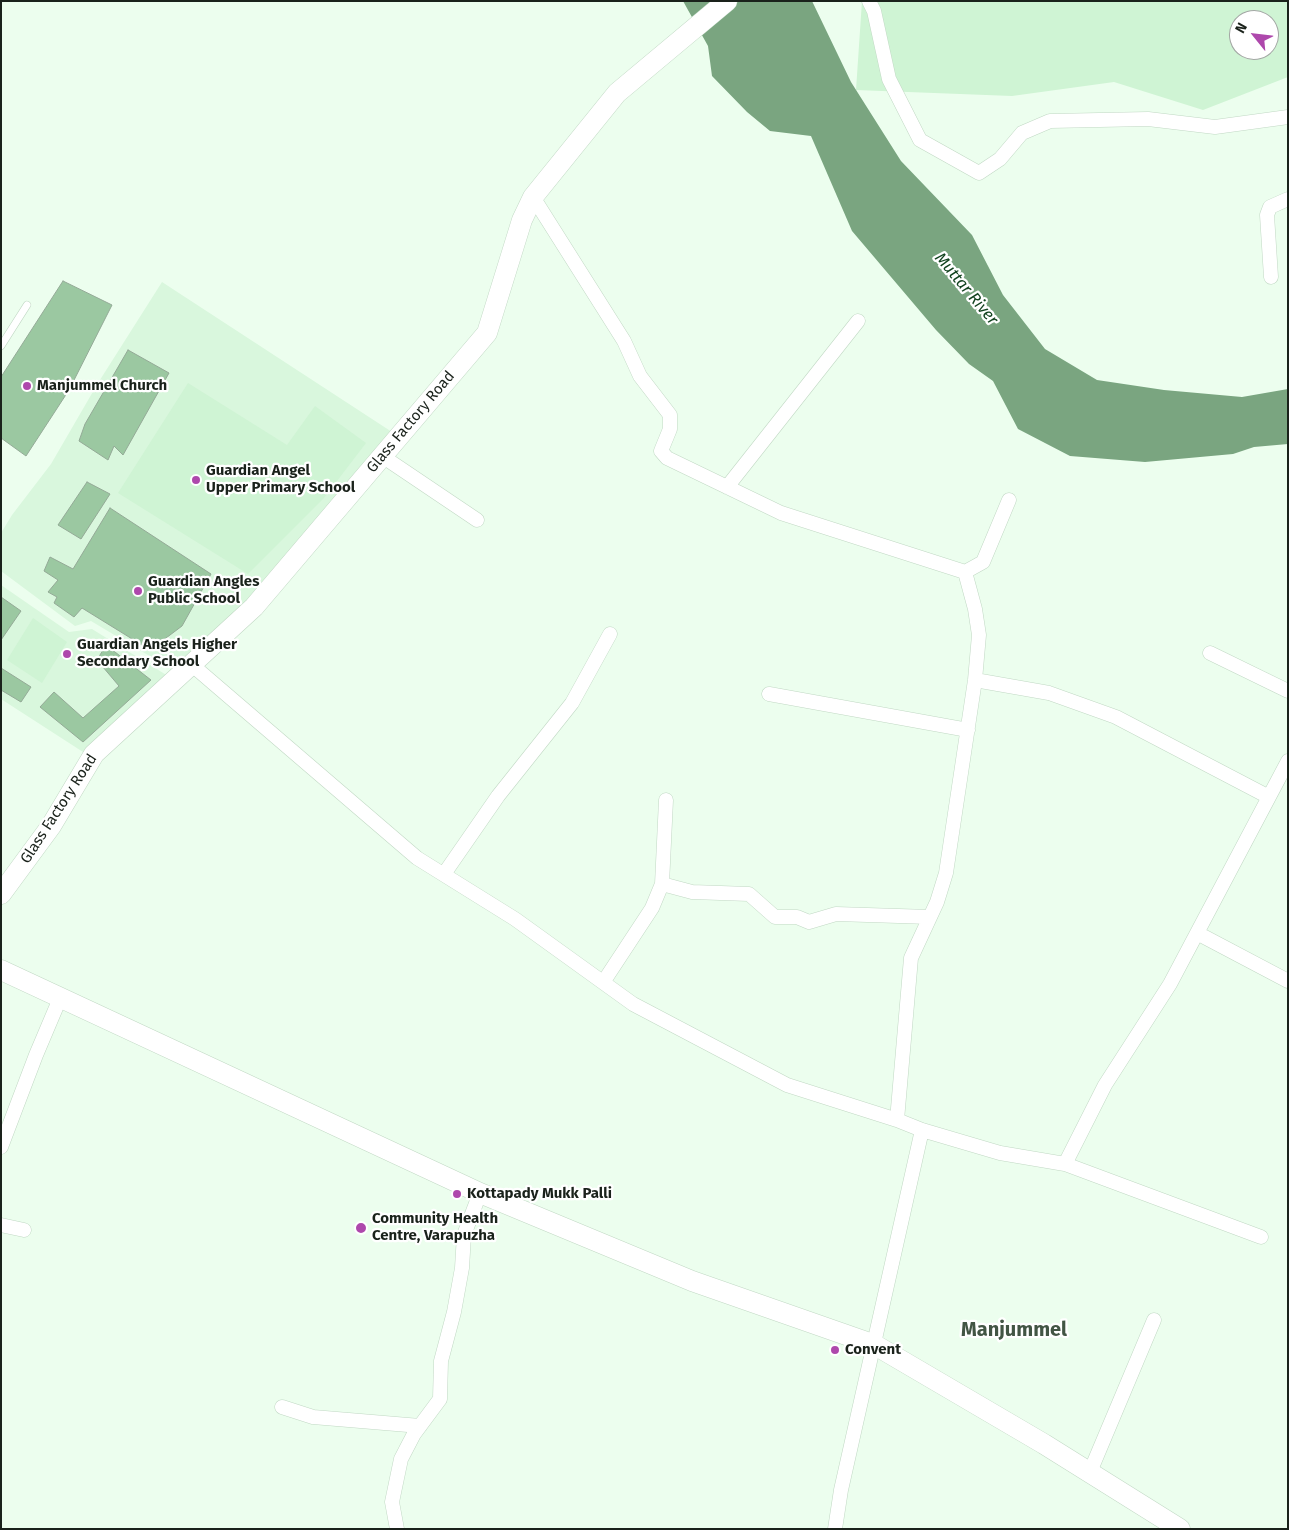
<!DOCTYPE html>
<style>
body{margin:0}
#map{position:relative;width:1289px;height:1530px;overflow:hidden;background:#ecfeee;font-family:"Fira Sans",sans-serif}
canvas{display:block}
.frame{position:absolute;inset:0;border:2px solid #1a221b;pointer-events:none}
.north{position:absolute;left:1229px;top:10px;width:50px;height:50px;box-sizing:border-box;background:#fff;border:1px solid #a3a7a4;border-radius:50%;rotate:299deg;font-size:14px;font-weight:700;line-height:20px;text-align:center;color:#1a221b}
.north::after{content:'';display:block;margin:auto;width:18px;height:22px;background:#ae48ac;clip-path:polygon(50% 0,100% 100%,50% 72%,0 100%)}
</style>
<div id="map">
<canvas width="1289" height="1530"></canvas>
<div class="frame"></div>
<div class="north">N</div>
</div>
<script>
const ctx = document.querySelector('canvas').getContext('2d');
ctx.lineJoin = 'round';
function fillPath(path, color) {
  ctx.fillStyle = color;
  ctx.fill(path, 'evenodd');
}
function toPath(rows) {
  const path = new Path2D();
  for (const r of rows) {
    path.moveTo(r[0], r[1]);
    for (let i = 2; i < r.length; i += 2) path.lineTo(r[i], r[i + 1]);
  }
  return path;
}
function stroke(path, color, width, dash) {
  ctx.strokeStyle = color;
  ctx.lineWidth = width;
  ctx.lineCap = dash ? 'butt' : 'round';
  ctx.setLineDash(dash || []);
  ctx.stroke(path);
}
function drawText(font, color, halo, rows, align = 'center') {
  ctx.font = font + ' "Fira Sans",sans-serif';
  ctx.lineWidth = 4.5;
  ctx.setLineDash([]);
  ctx.textBaseline = 'middle';
  ctx.strokeStyle = halo;
  ctx.fillStyle = color;
  for (const [text, x, y, turn = 0] of rows) {
    ctx.save();
    ctx.translate(x, y);
    ctx.rotate((+turn || 0) * Math.PI / 180);
    ctx.textAlign = isNaN(turn) ? turn : align;
    if (halo) ctx.strokeText(text, 0, 0);
    ctx.fillText(text, 0, 0);
    ctx.restore();
  }
}
const built = toPath([
 [162,282,392,432,264,588,173,670,91,621,75,626,1,571,1,533,12,515,51,464,98,383],
 [1,585,69,632,92,629,168,676,83,752,1,699]
]);
const green = toPath([
 [862,1,1288,1,1288,77,1203,110,1114,82,1012,96,856,90],
 [1239,20,1269,20,1269,50,1239,50],
 [188,383,287,445,315,406,366,443,324,498,248,574,118,493],
 [33,618,67,642,42,683,7,660]
]);
const water = toPath([
 [683,1,812,1,851,82,901,161,972,235,1003,295,1045,349,1097,380,1164,390,1242,397,1288,389,1288,444,1254,447,1233,454,1145,462,1070,456,1018,429,993,381,969,364,936,330,852,231,811,136,770,131,747,112,712,76,708,46]
]);
const building = toPath([
 [63,281,112,305,69,390,26,456,1,438,1,377,63,281],
 [128,350,169,373,123,455,114,446,108,460,79,441,85,424,128,350],
 [87,482,110,494,81,539,58,525,87,482],
 [110,508,211,574,182,626,150,650,82,608,74,617,54,603,57,597,48,592,58,580,44,571,50,557,73,569,110,508],
 [1,597,21,611,1,640,1,597],
 [106,645,151,680,83,742,40,707,54,692,83,718,119,686,97,660,106,645],
 [1,668,31,687,21,702,1,690,1,668]
]);
const service = toPath([
 [1,346,27,305]
]);
const minor = toPath([
 [869,1,874,11,889,79,920,140,979,173,1000,159,1022,133,1050,121,1148,119,1215,127,1288,117],
 [533,197,624,341,640,376,670,415,670,429,661,451,667,458,781,513,965,572,983,562,1009,500],
 [1271,277,1267,215,1270,207,1288,199],
 [382,456,477,520],
 [727,487,858,321],
 [1210,653,1288,691],
 [191,664,417,858,515,919,633,1004,787,1085,897,1120,922,1130,1000,1153,1065,1164,1261,1237],
 [975,680,1049,693,1116,717,1269,797],
 [769,694,968,730],
 [444,874,498,796,572,703,610,634],
 [662,884,692,892,749,894,775,917,797,917,809,922,836,914,930,917],
 [1197,933,1288,981],
 [604,981,652,908,662,884,666,800],
 [897,1120,911,958,937,902,946,873,975,680,979,635,975,609,965,572],
 [1,1147,36,1055,61,996],
 [1065,1164,1105,1085,1170,984,1288,761],
 [1,1225,24,1230],
 [282,1407,313,1417,420,1426],
 [1090,1472,1154,1320],
 [397,1529,392,1502,401,1459,414,1434,440,1399,441,1361,454,1312,462,1268,464,1235,480,1193],
 [835,1529,841,1490,922,1130]
]);
const secondary = toPath([
 [1,894,51,826,94,754,254,607,487,333,522,220,533,197,617,93,727,1],
 [1,970,480,1193,692,1281,875,1345,1044,1444,1180,1529]
]);
const markers = [
 [27,386,5,"#ae48ac"],
 [196,480,5,"#ae48ac"],
 [138,591,5,"#ae48ac"],
 [67,654,5,"#ae48ac"],
 [457,1194,5,"#ae48ac"],
 [361,1228,6,"#ae48ac"],
 [835,1350,5,"#ae48ac"]
];
const poiNames = [
 ["Manjummel Church",37,386],
 ["Guardian Angel",206,471],
 ["Upper Primary School",206,488],
 ["Guardian Angles",148,582],
 ["Public School",148,599],
 ["Guardian Angels Higher",77,645],
 ["Secondary School",77,662],
 ["Kottapady Mukk Palli",467,1194],
 ["Community Health",372,1219],
 ["Centre, Varapuzha",372,1236],
 ["Convent",845,1350]
];
const streetNames = [
 ["Glass Factory Road",411,422,-50],
 ["Glass Factory Road",59,809,-57]
];
const waterNames = [
 ["Muttar River",966,289,50]
];
const districtNames = [
 ["Manjummel",1014,1330]
];
fillPath(built, '#d9f7dd');
fillPath(green, '#cff4d4');
fillPath(water, '#7aa580');
fillPath(building, '#9bc8a1');
stroke(building, '#94aa97', 1);
stroke(service, '#c1d8c4', 8);
stroke(minor, '#c1d8c4', 15);
stroke(secondary, '#c1d8c4', 21);
stroke(service, '#fff', 7);
stroke(minor, '#fff', 14);
stroke(secondary, '#fff', 20);
for (const [x, y, r, color] of markers) {
  const dot = new Path2D();
  dot.arc(x, y, r, 0, 2 * Math.PI);
  ctx.fillStyle = color;
  ctx.fill(dot);
  stroke(dot, '#fff', 2);
}
drawText('bold 15px', '#1a221b', '#fff', poiNames, 'left');
drawText('15px', '#1a221b', '#fff', streetNames);
drawText('italic 16px', '#12431f', '#fff', waterNames);
drawText('bold 20px', '#425544', '#fff', districtNames);
</script>
